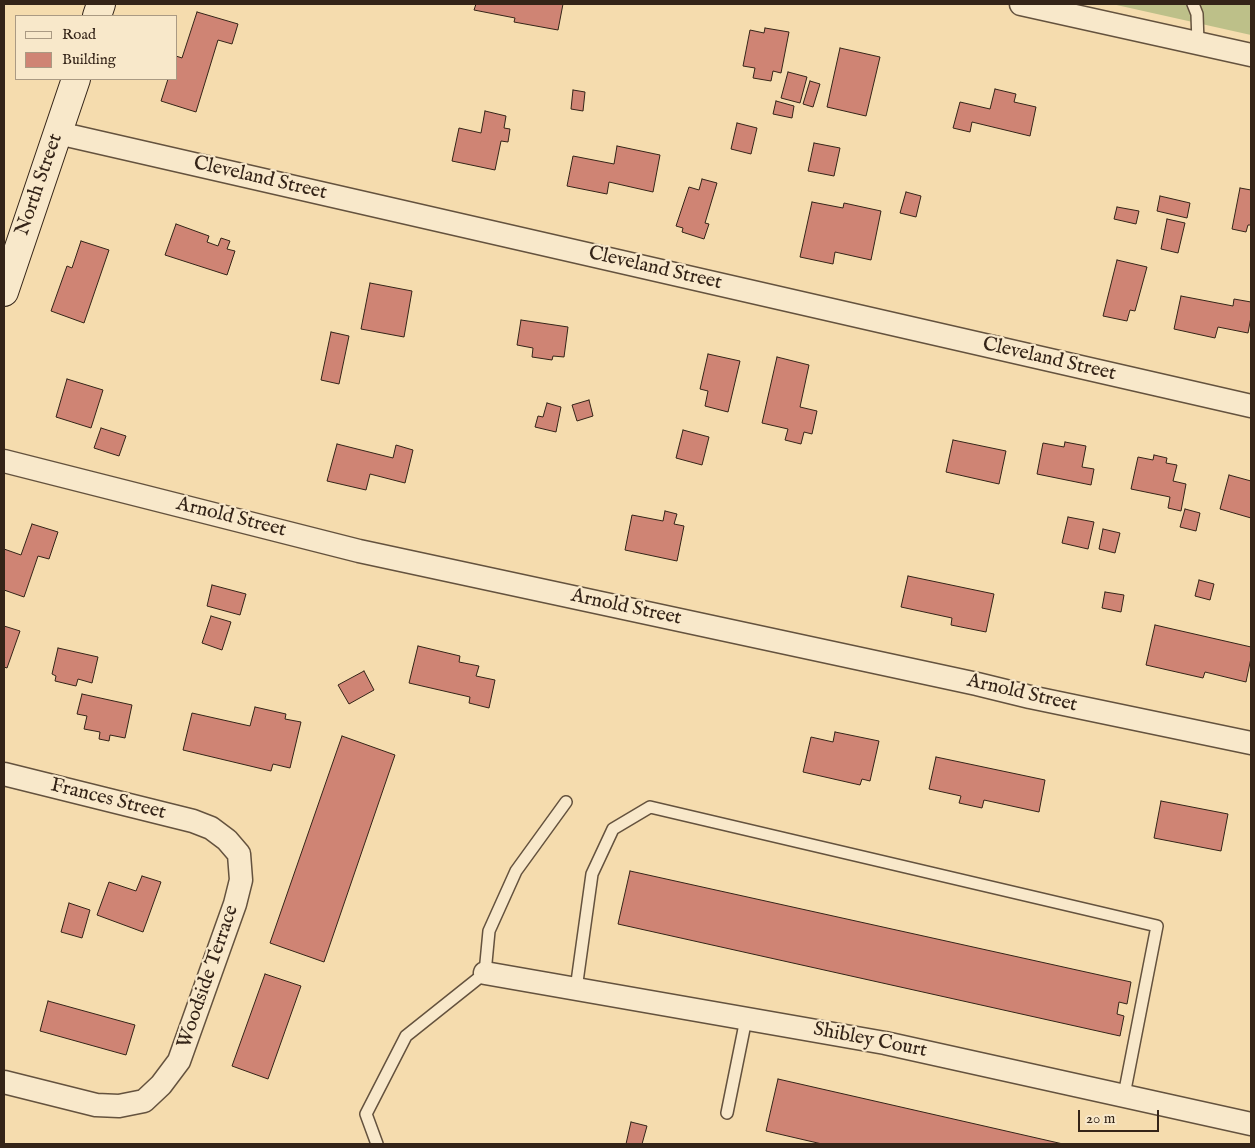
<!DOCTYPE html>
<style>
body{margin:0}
#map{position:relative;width:1255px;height:1148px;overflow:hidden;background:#f5dcae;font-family:"IM FELL English",serif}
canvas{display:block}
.frame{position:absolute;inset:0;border:5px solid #342418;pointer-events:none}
.legend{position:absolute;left:15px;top:15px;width:162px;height:65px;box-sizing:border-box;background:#f8e8ca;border:1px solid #aa9a83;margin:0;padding:6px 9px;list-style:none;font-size:15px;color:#342418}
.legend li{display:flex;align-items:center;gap:10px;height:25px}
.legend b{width:25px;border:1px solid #aa9a83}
.scale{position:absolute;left:1078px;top:1110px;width:81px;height:22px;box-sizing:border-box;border:2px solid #342418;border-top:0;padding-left:6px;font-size:15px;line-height:18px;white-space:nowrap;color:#342418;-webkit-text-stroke:4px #f8e8ca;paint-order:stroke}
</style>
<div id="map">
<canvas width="1255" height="1148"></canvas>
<div class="frame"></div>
<ul class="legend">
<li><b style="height:6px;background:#f8e8ca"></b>Road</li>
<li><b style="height:14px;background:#cf8474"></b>Building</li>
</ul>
<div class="scale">20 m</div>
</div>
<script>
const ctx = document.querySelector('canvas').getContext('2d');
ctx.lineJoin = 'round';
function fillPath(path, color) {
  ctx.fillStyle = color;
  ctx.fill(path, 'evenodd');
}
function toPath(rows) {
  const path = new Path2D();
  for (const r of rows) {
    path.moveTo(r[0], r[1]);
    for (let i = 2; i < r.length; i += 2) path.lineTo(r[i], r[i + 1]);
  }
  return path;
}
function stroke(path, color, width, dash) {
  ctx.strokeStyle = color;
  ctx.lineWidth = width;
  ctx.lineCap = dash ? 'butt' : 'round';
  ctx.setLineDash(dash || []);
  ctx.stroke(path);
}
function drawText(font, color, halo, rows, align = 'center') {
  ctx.font = font + ' "IM FELL English",serif';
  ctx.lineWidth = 4.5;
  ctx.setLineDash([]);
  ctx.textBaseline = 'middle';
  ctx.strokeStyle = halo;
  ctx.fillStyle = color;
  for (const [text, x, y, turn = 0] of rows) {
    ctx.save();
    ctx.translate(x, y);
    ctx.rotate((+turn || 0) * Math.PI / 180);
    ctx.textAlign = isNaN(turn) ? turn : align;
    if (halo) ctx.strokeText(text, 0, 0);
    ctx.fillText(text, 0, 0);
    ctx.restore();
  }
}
const green = toPath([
 [1112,4,1251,4,1251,35]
]);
const building = toPath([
 [476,4,563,4,558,30,514,22,515,18,474,10,476,4],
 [197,12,238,24,232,44,218,40,196,112,161,101,168,79,176,79,176,56,182,58,197,12],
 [765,28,789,32,781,73,773,71,771,81,753,78,755,68,743,66,750,30,764,33,765,28],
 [840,48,880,57,866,116,827,107,840,48],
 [788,72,807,77,800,103,781,98,788,72],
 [810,81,820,84,813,107,803,104,810,81],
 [995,89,1016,94,1014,102,1036,107,1030,136,972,122,970,132,953,128,960,102,990,109,995,89],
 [573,90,585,92,583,111,571,109,573,90],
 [776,101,794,106,792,118,773,114,776,101],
 [485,111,506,116,504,128,510,129,508,142,501,141,495,170,452,161,459,128,481,133,485,111],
 [737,123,757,128,751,154,731,149,737,123],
 [814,143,840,148,834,176,808,171,814,143],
 [617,146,660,155,653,192,609,182,607,194,567,186,573,156,614,164,617,146],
 [702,179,717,183,705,223,709,224,704,239,682,232,683,228,676,226,689,187,699,190,702,179],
 [1240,188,1251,190,1251,225,1248,225,1246,232,1232,229,1240,188],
 [906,192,921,196,916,217,900,213,906,192],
 [1160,196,1190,203,1187,218,1157,211,1160,196],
 [812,202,843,208,844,203,881,211,871,260,835,252,833,264,800,257,812,202],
 [1117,207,1139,211,1136,224,1114,219,1117,207],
 [1167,219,1185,223,1178,253,1161,249,1167,219],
 [176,224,209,236,207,242,218,246,221,238,230,241,227,249,235,251,227,275,165,255,176,224],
 [81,241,109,250,84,323,51,311,67,266,72,268,81,241],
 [1117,260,1147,267,1135,311,1130,310,1127,321,1103,316,1117,260],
 [370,283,412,291,404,337,361,329,370,283],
 [1181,296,1233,306,1234,299,1251,302,1251,317,1248,333,1218,327,1215,338,1174,329,1181,296],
 [521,320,568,327,564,357,553,356,552,360,532,357,533,348,517,345,521,320],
 [331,332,349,336,339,384,321,380,331,332],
 [708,354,740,361,728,412,705,406,708,391,700,389,708,354],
 [777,357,809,365,800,407,817,411,812,434,804,432,801,444,785,440,788,429,762,423,777,357],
 [67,379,103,390,91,428,56,417,67,379],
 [589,400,593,416,577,421,572,405,589,400],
 [547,403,561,407,556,432,535,427,538,416,543,417,547,403],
 [101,428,126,436,119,456,94,448,101,428],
 [683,430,709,437,702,465,676,458,683,430],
 [953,440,1006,451,999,484,946,472,953,440],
 [1065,442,1086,446,1082,467,1094,469,1091,485,1037,474,1043,443,1064,447,1065,442],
 [337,444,393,458,396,445,413,450,405,483,370,474,366,490,327,481,337,444],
 [1154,455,1167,458,1166,463,1177,465,1173,481,1186,484,1181,511,1168,508,1170,497,1131,489,1138,457,1153,460,1154,455],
 [1229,475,1251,481,1251,518,1220,509,1229,475],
 [1185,509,1200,513,1196,531,1180,527,1185,509],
 [665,511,677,514,674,524,684,526,677,561,625,550,632,515,663,521,665,511],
 [1068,517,1094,522,1088,549,1062,543,1068,517],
 [32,524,58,532,49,559,38,556,24,597,4,590,4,549,21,555,32,524],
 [1103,529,1120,533,1115,553,1099,549,1103,529],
 [908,576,994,594,986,632,951,625,952,618,901,607,908,576],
 [1199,580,1214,584,1210,600,1195,596,1199,580],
 [212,585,246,594,240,615,207,606,212,585],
 [1105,592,1124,595,1121,612,1102,608,1105,592],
 [211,616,231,622,222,650,202,643,211,616],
 [1155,625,1251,647,1251,658,1246,682,1205,672,1203,678,1146,665,1155,625],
 [4,626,20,631,7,668,4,667,4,626],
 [418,646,460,656,459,662,479,666,476,676,495,680,489,708,469,703,470,697,409,683,418,646],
 [58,648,98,657,92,683,78,679,76,686,55,681,56,676,52,674,58,648],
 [364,671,374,690,349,704,338,685,364,671],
 [82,694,132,705,125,738,110,735,109,741,99,739,100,732,84,729,87,716,77,714,82,694],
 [255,707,286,714,285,719,301,722,290,768,273,764,271,771,183,750,192,713,250,726,255,707],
 [835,732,879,741,870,781,862,779,860,785,803,772,811,737,833,742,835,732],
 [342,736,395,755,324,962,270,943,342,736],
 [936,757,1045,780,1039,812,984,800,982,808,959,803,961,796,929,789,936,757],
 [1161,801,1228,814,1221,851,1154,838,1161,801],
 [630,871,1131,982,1127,1004,1119,1002,1117,1014,1124,1016,1120,1036,618,924,630,871],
 [142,876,161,882,143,932,97,915,109,882,136,891,142,876],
 [69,903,90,910,82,938,61,932,69,903],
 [265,974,301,986,268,1079,232,1066,265,974],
 [48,1001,135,1025,126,1055,40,1031,48,1001],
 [778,1079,1063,1144,822,1144,766,1131,778,1079],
 [631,1122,647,1126,642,1144,626,1144,631,1122]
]);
const lane = toPath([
 [1193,4,1197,14,1198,43],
 [576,989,592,874,613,829,650,807,1157,926,1124,1095],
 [727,1113,746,1019],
 [377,1144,366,1114,406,1036,485,973,489,931,516,871,566,802]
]);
const street = toPath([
 [1021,4,1251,55],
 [58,133,1251,406],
 [4,461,359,551,977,684,1030,697,1251,743],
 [4,774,193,821,211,828,227,840,239,854,241,880,235,904,179,1061,161,1085,144,1101,119,1106,96,1105,4,1082],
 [485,973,885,1043,1251,1124]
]);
const secondary = toPath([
 [97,16,101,4],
 [4,292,76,79]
]);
const streetNames = [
 ["Cleveland Street",260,179,13],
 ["North Street",40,185,-71],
 ["Cleveland Street",655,269,13],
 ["Cleveland Street",1049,360,13],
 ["Arnold Street",231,518,14],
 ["Arnold Street",626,608,12],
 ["Arnold Street",1022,694,13],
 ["Frances Street",108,800,14],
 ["Woodside Terrace",209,977,-71],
 ["Shibley Court",870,1041,11]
];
fillPath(green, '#bdc089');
fillPath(building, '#cf8474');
stroke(building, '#342418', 1);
stroke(lane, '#64523e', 14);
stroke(street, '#64523e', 25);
stroke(secondary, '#342418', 30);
stroke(lane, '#f8e8ca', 11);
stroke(street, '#f8e8ca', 22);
stroke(secondary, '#f8e8ca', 28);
drawText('20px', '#342418', '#f8e8ca', streetNames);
</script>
